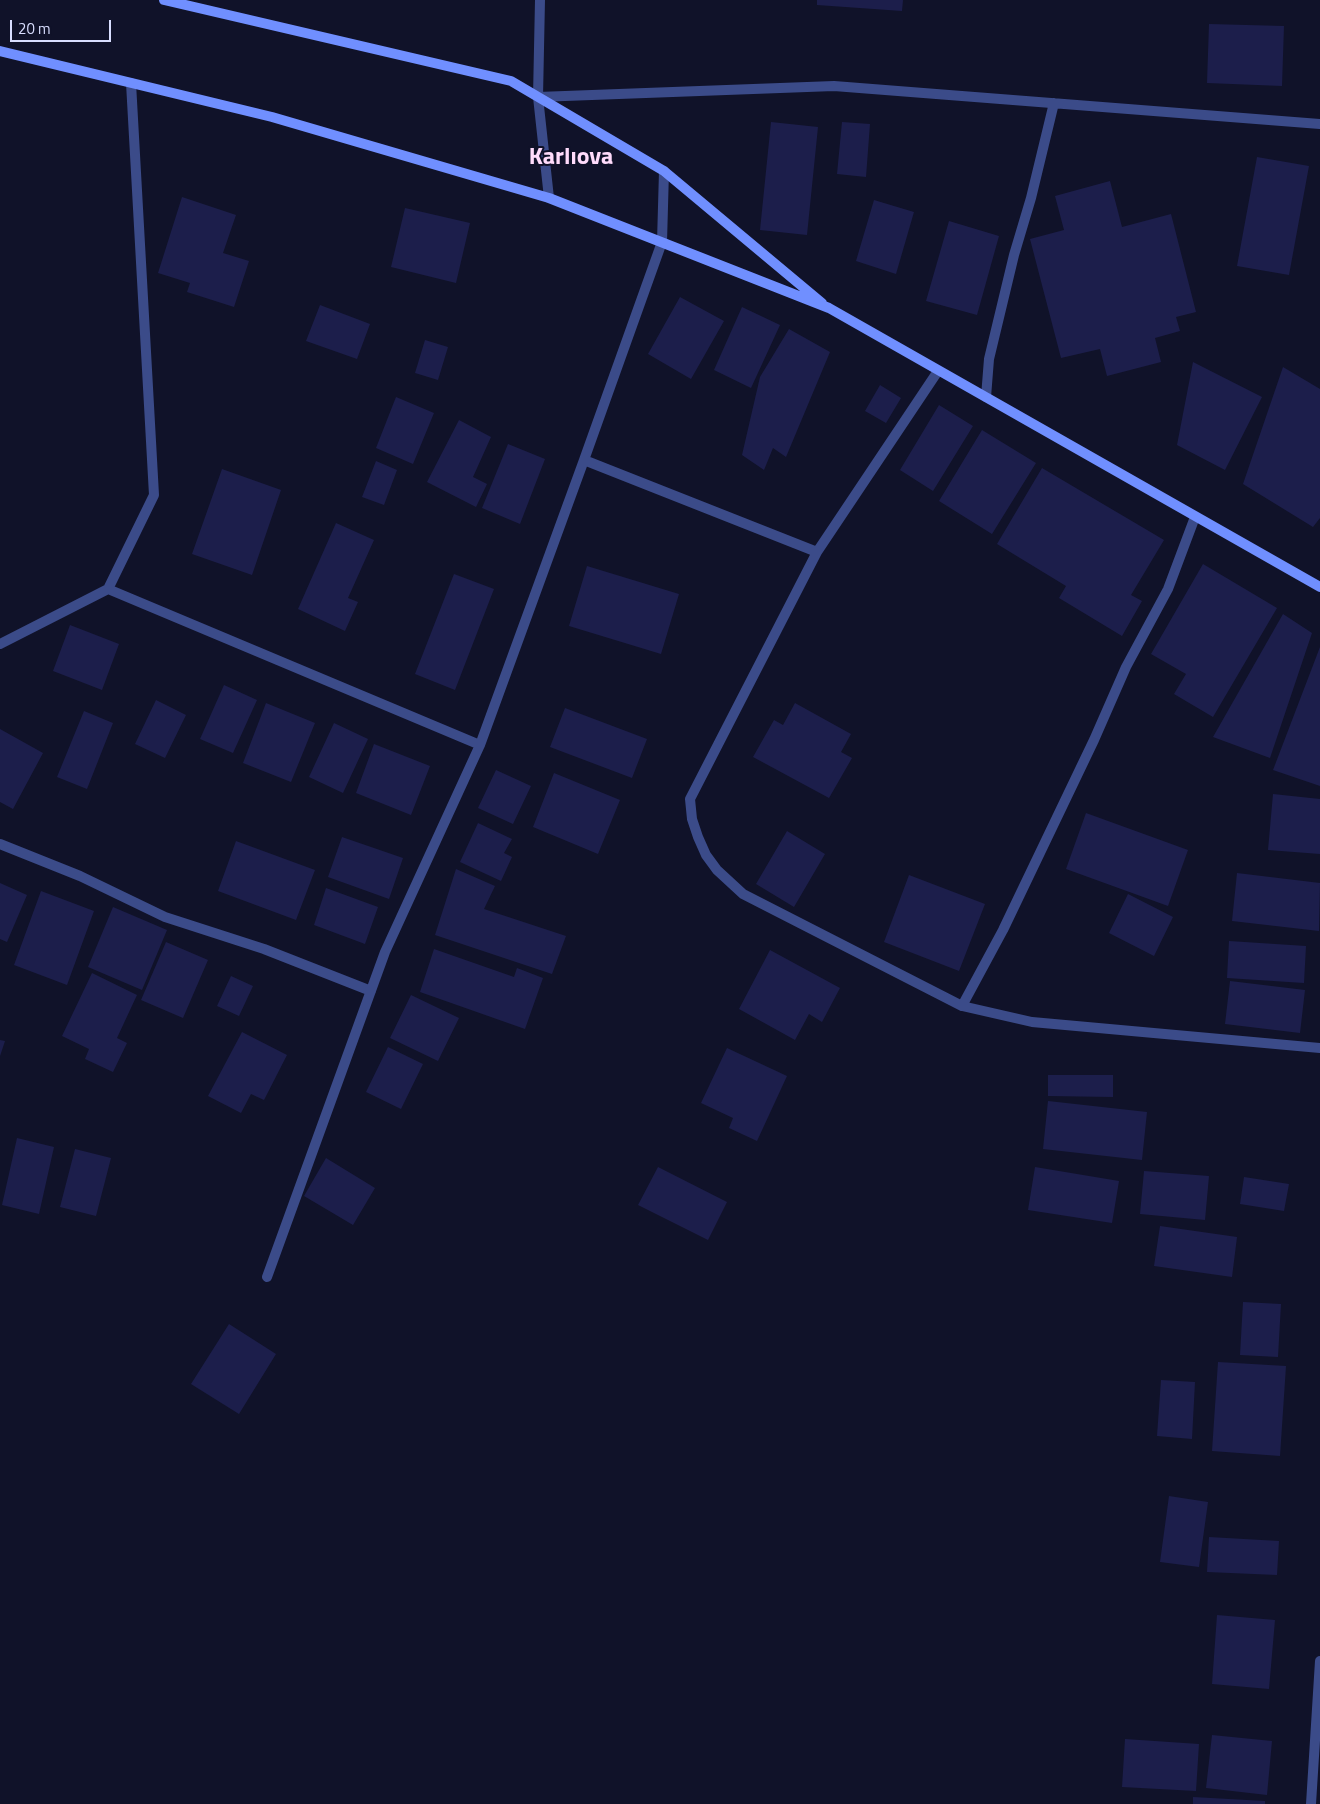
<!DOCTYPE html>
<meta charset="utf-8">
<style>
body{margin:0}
#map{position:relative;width:1320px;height:1804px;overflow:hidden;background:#101229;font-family:"Titillium Web",sans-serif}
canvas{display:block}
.scale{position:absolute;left:10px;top:20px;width:101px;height:22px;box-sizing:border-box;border:2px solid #d9deff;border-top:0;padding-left:6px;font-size:15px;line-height:18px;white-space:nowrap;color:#d9deff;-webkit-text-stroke:4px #101229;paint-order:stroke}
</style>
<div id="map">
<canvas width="1320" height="1804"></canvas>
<div class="scale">20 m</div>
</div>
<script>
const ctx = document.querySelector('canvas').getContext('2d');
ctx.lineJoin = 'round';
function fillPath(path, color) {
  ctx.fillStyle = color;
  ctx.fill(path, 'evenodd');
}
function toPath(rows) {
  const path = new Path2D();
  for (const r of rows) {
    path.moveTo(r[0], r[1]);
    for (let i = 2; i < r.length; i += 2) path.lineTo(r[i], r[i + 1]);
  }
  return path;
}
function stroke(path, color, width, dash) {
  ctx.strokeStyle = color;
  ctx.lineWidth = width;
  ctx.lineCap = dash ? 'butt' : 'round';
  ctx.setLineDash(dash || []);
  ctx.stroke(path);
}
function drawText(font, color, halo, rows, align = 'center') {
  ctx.font = font + ' "Titillium Web",sans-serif';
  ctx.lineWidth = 4;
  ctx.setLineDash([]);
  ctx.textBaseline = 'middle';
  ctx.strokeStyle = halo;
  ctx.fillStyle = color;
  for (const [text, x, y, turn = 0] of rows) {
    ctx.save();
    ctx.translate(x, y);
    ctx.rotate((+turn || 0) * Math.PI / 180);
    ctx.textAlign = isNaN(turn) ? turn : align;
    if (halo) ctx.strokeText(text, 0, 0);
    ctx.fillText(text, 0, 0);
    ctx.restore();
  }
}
const building = toPath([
 [817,0,903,0,902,11,817,5],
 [1209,24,1284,26,1282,86,1207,83],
 [771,122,818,127,807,235,760,230],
 [842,122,870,124,866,177,837,174],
 [1257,157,1309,166,1289,275,1237,266],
 [1110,181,1122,227,1171,214,1196,312,1176,317,1180,331,1155,338,1161,362,1107,376,1100,349,1061,358,1030,239,1064,230,1055,196],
 [182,197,236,215,223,253,249,261,234,307,187,292,190,283,158,273],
 [874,200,914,212,896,274,856,261],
 [405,208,470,223,456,283,391,267],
 [949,221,999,236,977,315,926,301],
 [680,297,724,321,691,379,648,354],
 [320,305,370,324,357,359,306,341],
 [742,307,780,325,751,388,714,370],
 [789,329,830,352,786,457,773,448,764,470,742,455,760,377],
 [425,340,448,347,438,380,415,373],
 [1193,362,1262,397,1225,470,1177,445],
 [1283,367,1320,389,1320,518,1313,527,1243,484],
 [880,385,901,398,886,423,865,411],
 [396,397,434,413,413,464,376,448],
 [939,405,973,426,933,491,900,470],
 [459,420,491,437,473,477,487,484,476,507,427,482],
 [982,430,1036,463,992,534,939,501],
 [508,444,545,459,520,524,482,508],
 [376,461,397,470,384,505,362,497],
 [1042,468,1164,540,1131,595,1142,601,1122,636,1059,598,1066,586,997,544],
 [222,469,281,490,252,575,192,554],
 [336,523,374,540,348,598,358,602,345,631,298,609],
 [1203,564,1277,608,1213,717,1174,694,1186,674,1151,654],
 [587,566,679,594,661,654,569,626],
 [454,574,494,589,455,690,415,674],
 [1283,614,1312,633,1270,758,1213,737],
 [70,625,119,644,102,690,53,671],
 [1320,647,1320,786,1273,770],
 [224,685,257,700,233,753,200,739],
 [156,700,186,715,165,758,135,744],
 [266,703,315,723,291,782,243,763],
 [795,703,851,734,841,752,852,758,829,798,753,757,774,720,783,725],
 [565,708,647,739,632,778,550,747],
 [84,711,113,723,87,789,57,777],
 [334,723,368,739,343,793,309,777],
 [0,729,43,753,13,809,0,802],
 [374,744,430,766,411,815,356,793],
 [496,770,531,786,513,824,478,808],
 [554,773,620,800,598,854,533,827],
 [1273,794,1320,799,1320,854,1268,850],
 [1086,813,1188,850,1168,906,1066,869],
 [478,823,512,839,504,853,512,857,501,881,460,862],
 [787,831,825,854,794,907,756,884],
 [342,837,403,858,389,899,328,877],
 [236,841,315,870,296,920,218,891],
 [456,869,495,886,484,909,566,936,552,974,435,935],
 [1237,873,1320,883,1319,931,1232,921],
 [909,875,985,904,959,971,884,942],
 [0,883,27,895,7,942,0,939],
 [326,888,378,907,365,944,314,925],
 [41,891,94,911,67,985,14,965],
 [1128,894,1173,917,1154,956,1109,933],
 [113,907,167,930,142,990,88,967],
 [1229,941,1306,946,1304,983,1227,978],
 [166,942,208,960,183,1018,141,1000],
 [434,949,514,977,517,968,543,978,525,1029,420,992],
 [770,950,840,988,822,1022,809,1014,795,1040,739,1009],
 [92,973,137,995,117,1038,127,1043,113,1072,85,1059,89,1049,62,1036],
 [231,976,253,986,239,1016,217,1006],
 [1230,981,1305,990,1300,1033,1225,1024],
 [411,995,459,1018,438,1061,390,1038],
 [242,1032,287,1055,264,1100,251,1094,241,1113,208,1096],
 [0,1040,5,1041,0,1056],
 [388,1047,423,1064,401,1109,366,1092],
 [727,1048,787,1076,757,1141,729,1128,733,1118,701,1103],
 [1048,1075,1113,1075,1113,1097,1048,1096],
 [1048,1101,1147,1112,1142,1160,1043,1149],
 [17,1138,54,1147,39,1214,2,1205],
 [75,1149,111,1158,96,1216,60,1207],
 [326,1158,375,1188,353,1225,304,1196],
 [658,1167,727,1202,708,1240,638,1205],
 [1035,1167,1119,1181,1112,1223,1028,1210],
 [1144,1171,1209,1176,1205,1220,1140,1214],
 [1244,1177,1289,1184,1284,1211,1240,1204],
 [1160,1226,1237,1237,1232,1277,1154,1266],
 [1243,1302,1281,1304,1278,1357,1240,1355],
 [229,1324,276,1354,239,1414,191,1384],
 [1218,1362,1286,1366,1280,1456,1212,1451],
 [1161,1380,1195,1382,1192,1439,1157,1436],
 [1169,1496,1208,1502,1199,1567,1160,1562],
 [1209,1537,1279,1541,1277,1575,1207,1572],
 [1217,1615,1275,1620,1269,1689,1212,1684],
 [1212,1735,1272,1741,1267,1795,1206,1788],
 [1125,1739,1199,1744,1196,1791,1122,1787],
 [1193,1797,1265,1801,1265,1804,1193,1804]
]);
const street = toPath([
 [540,0,538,97,549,198],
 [538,97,834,86,1320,124],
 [938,371,817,552,690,799,692,819,698,837,706,855,717,870,743,894,962,1006,1032,1022,1320,1048],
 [986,397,989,359,1014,255,1031,198,1054,103],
 [584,460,817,552],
 [108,589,480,745],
 [0,644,108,589,154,495,131,83],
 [0,844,80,876,165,917,264,949,371,991],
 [962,1006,1003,930,1094,740,1126,667,1168,589,1195,517],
 [267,1277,385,952,480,745,584,460,662,242,664,171],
 [1311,1804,1320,1661]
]);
const secondary = toPath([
 [164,0,511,81,664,171,822,303],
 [0,51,272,117,549,198,829,308,1320,587]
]);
const districtNames = [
 ["Karlıova",571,158]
];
fillPath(building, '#1c1e4b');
stroke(street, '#3b4b89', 10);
stroke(secondary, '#708fff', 10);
drawText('bold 24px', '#ffdbfb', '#101229', districtNames);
</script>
